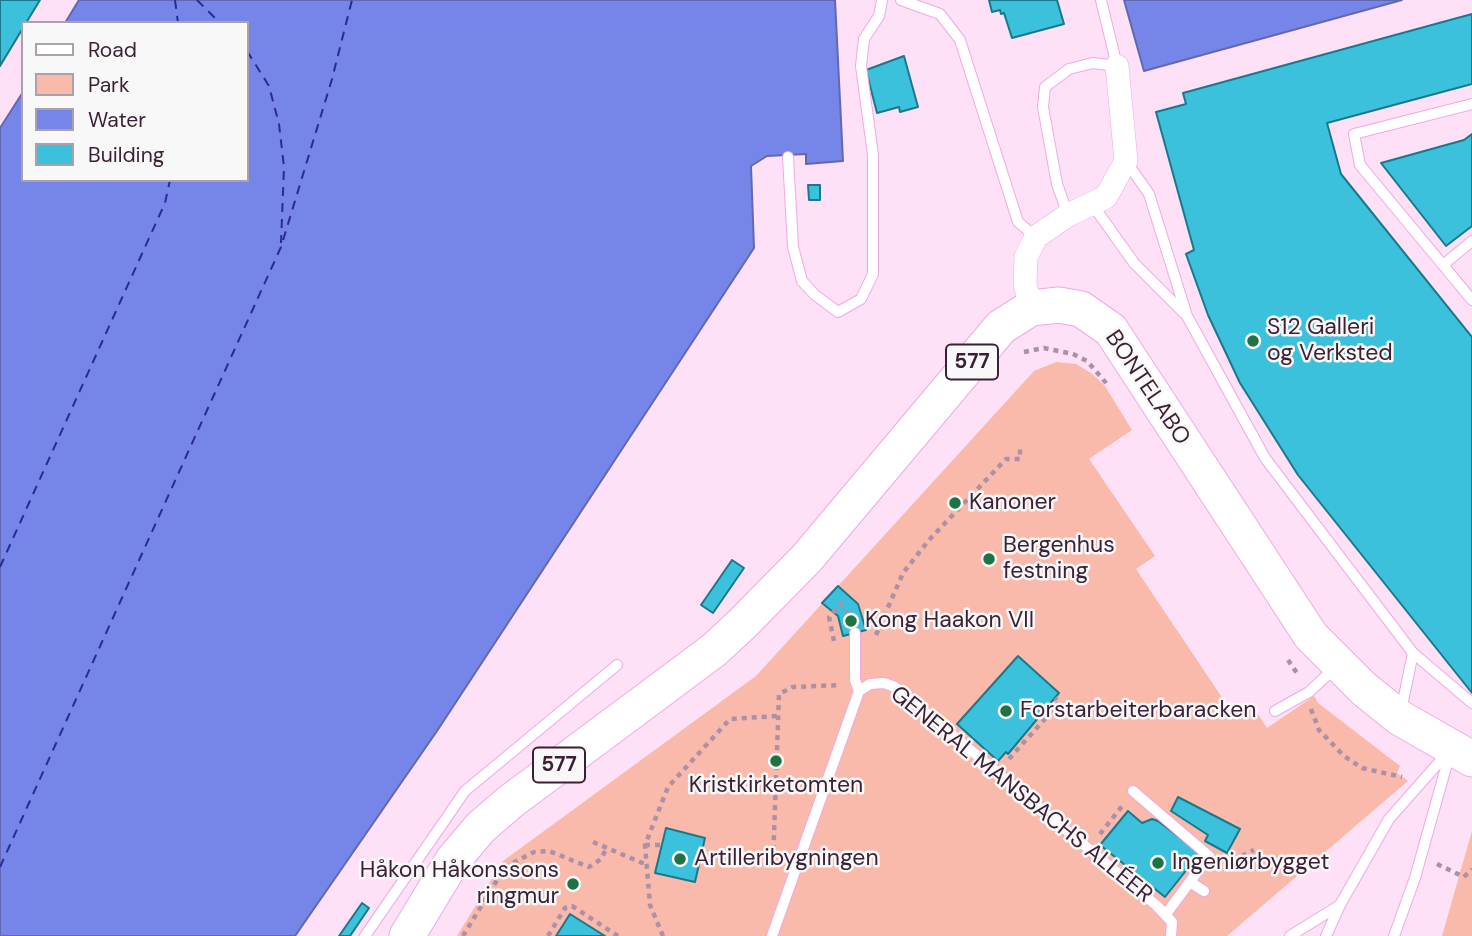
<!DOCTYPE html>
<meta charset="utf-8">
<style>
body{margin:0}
#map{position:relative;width:1472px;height:936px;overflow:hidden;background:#fee1f7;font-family:"DM Sans",sans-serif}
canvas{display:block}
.legend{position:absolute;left:21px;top:21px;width:228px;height:161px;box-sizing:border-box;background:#f8f8f8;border:2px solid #aca1aa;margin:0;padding:9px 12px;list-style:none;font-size:21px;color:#3a1f35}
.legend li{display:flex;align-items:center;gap:14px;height:35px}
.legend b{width:35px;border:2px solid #aca1aa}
</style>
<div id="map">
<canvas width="1472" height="936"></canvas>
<ul class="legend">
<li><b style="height:9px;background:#fff"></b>Road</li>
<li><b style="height:19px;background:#fabaab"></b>Park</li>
<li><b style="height:19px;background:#7586e8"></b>Water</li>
<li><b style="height:19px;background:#3bc1dc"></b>Building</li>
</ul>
</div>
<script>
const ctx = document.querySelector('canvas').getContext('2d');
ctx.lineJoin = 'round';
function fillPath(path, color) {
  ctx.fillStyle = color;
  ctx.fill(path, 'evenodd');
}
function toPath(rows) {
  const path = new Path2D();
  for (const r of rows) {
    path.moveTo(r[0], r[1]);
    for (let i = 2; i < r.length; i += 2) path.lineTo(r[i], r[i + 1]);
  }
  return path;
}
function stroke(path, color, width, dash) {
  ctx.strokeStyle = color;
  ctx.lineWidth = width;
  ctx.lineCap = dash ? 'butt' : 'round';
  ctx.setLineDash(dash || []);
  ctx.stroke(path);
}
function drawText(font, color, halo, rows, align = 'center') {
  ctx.font = font + ' "DM Sans",sans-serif';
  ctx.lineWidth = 5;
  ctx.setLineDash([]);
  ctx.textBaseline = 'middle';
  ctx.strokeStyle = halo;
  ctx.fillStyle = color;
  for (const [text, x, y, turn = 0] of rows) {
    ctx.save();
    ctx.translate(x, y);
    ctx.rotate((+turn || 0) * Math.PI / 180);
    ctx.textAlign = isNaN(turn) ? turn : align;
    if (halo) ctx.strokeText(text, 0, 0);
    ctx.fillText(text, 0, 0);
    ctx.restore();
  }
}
const green = toPath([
 [1056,362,1076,364,1091,373,1105,386,1132,430,1089,459,1155,556,1136,569,1233,714,1251,703,1267,728,1314,696,1318,703,1400,766,1397,773,1408,781,1227,936,457,936,503,861,756,676,1034,371],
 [1472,831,1472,936,1442,936]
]);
const water = toPath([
 [79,0,835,0,843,161,806,164,806,154,767,156,751,166,754,248,437,731,295,936,0,936,0,128,23,92,23,180,247,180,247,23,65,23,79,0],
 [1124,0,1402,0,1144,71,1124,0]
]);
const ferry = toPath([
 [175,0,178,23],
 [197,0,220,23],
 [247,51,269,86,279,124,284,167,281,243],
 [0,567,165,203,170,180],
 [0,867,281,247,332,79,352,0]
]);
const building = toPath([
 [0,0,40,0,26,23,23,23,23,28,0,66,0,0],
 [989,0,1057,0,1064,24,1012,38,1004,13,1001,14,1000,10,992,12,989,0],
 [1472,14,1472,84,1327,123,1341,174,1472,337,1472,693,1298,475,1240,383,1208,315,1186,254,1194,250,1156,112,1186,104,1183,93,1472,14],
 [904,56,918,107,900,112,899,107,877,113,866,70,904,56],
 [1472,134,1472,226,1446,246,1381,163,1464,140,1472,134],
 [808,185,820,185,820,200,809,200,808,185],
 [732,560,744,568,713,613,701,605,732,560],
 [838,586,858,604,866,630,843,636,838,616,822,603,838,586],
 [1018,656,1059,693,1008,754,1006,752,998,761,957,724,1018,656],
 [1178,797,1240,829,1227,853,1205,841,1208,835,1171,811,1178,797],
 [1128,811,1142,823,1152,819,1158,821,1200,853,1165,897,1100,845,1128,811],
 [666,828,705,838,695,882,655,873,666,828],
 [362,903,369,908,350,936,339,936,362,903],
 [570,914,605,936,556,936,570,914]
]);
const path = toPath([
 [1024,352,1044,348,1073,354,1087,361,1107,384],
 [876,635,903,573,929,540,1006,459,1020,459,1020,447],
 [834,641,829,617,841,604,848,614],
 [1288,660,1299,676],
 [1311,709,1319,730,1344,756,1362,768,1402,777],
 [1009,759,1060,702,1055,698],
 [1100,834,1123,805],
 [593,842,647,865],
 [645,845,662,845],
 [780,864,773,863,779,694,793,687,840,685],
 [1437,864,1464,877,1472,869],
 [1224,865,1254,850],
 [463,936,505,867,534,852,549,851,589,867,601,859,606,849],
 [548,936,565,908,572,906,618,936],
 [663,936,650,905,645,845,668,787,730,719,777,716]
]);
const lane = toPath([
 [901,0,940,14,960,40,1018,222,1036,237],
 [1472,104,1354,134,1360,165,1472,300],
 [788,157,793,247,802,281,815,295,838,312,861,299,873,274,873,155,861,66,864,39,879,16,882,0],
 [1126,161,1149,194,1187,316,1265,458,1413,653,1401,711],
 [1092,204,1134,263,1185,314],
 [1068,215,1057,184,1043,107,1045,87,1069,69,1093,63,1117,66,1101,0],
 [1443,265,1472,241],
 [855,633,855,680,859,691],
 [1413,653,1472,703],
 [1275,711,1309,692,1337,666],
 [1133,791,1209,856,1166,914],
 [1190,882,1204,891],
 [365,936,465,791,617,665],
 [772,936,859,691,870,684,884,683,895,687,1156,905,1172,922,1171,936],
 [1290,936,1340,905,1389,819,1450,750],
 [1326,936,1340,905],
 [1394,936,1415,878,1450,753]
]);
const street = toPath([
 [1031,308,1025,284,1026,257,1036,237,1068,215,1106,197,1126,161,1117,66]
]);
const primary = toPath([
 [407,936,453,860,481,827,510,802,714,650,742,624,807,558,1001,327,1031,308,1059,305,1081,309,1111,330,1311,636,1364,689,1400,718,1472,759]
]);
const markers = [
 [1253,341,7,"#1f7244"],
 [955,503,7,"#1f7244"],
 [989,559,7,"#1f7244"],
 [851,621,7,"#1f7244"],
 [1006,711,7,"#1f7244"],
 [776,761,7,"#1f7244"],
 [680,859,7,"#1f7244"],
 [1158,863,7,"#1f7244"],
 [573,884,7,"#1f7244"]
];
const shields = [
 [972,362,52],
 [559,765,52]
];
const shieldNames = [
 ["577",972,362],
 ["577",559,765]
];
const poiNames = [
 ["S12 Galleri",1267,328],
 ["og Verksted",1267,354],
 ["Kanoner",969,503],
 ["Bergenhus",1003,546],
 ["festning",1003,572],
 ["Kong Haakon VII",865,621],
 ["Forstarbeiterbaracken",1020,711],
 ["Kristkirketomten",776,786,"center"],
 ["Artilleribygningen",694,859],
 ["Ingeniørbygget",1172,863],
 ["Håkon Håkonssons",559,871,"right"],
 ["ringmur",559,897,"right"]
];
const streetNames = [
 ["BONTELABO",1147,388,56],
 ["GENERAL MANSBACHS ALLÉER",1021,795,39]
];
fillPath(green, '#fabaab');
fillPath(water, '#7586e8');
stroke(water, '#6367b2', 2);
stroke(ferry, '#2b289a', 2, [9, 7]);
fillPath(building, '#3bc1dc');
stroke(building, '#1a788a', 2);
stroke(lane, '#efa9e0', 12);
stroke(street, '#efa9e0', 24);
stroke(primary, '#efa9e0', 37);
stroke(path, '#ac90a6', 4.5, [5, 5]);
stroke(lane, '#fff', 10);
stroke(street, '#fff', 23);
stroke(primary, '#fff', 35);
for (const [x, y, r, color] of markers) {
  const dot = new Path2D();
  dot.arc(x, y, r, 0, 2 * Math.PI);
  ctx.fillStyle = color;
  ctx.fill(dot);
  stroke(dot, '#f8f8f8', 2.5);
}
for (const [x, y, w] of shields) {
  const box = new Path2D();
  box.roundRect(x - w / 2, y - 17.5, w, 35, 5);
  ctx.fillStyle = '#f8f8f8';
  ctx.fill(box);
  stroke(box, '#3a1f35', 2);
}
drawText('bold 21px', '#3a1f35', null, shieldNames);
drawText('23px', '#3a1f35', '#f8f8f8', poiNames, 'left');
drawText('23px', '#3a1f35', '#f8f8f8', streetNames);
</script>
